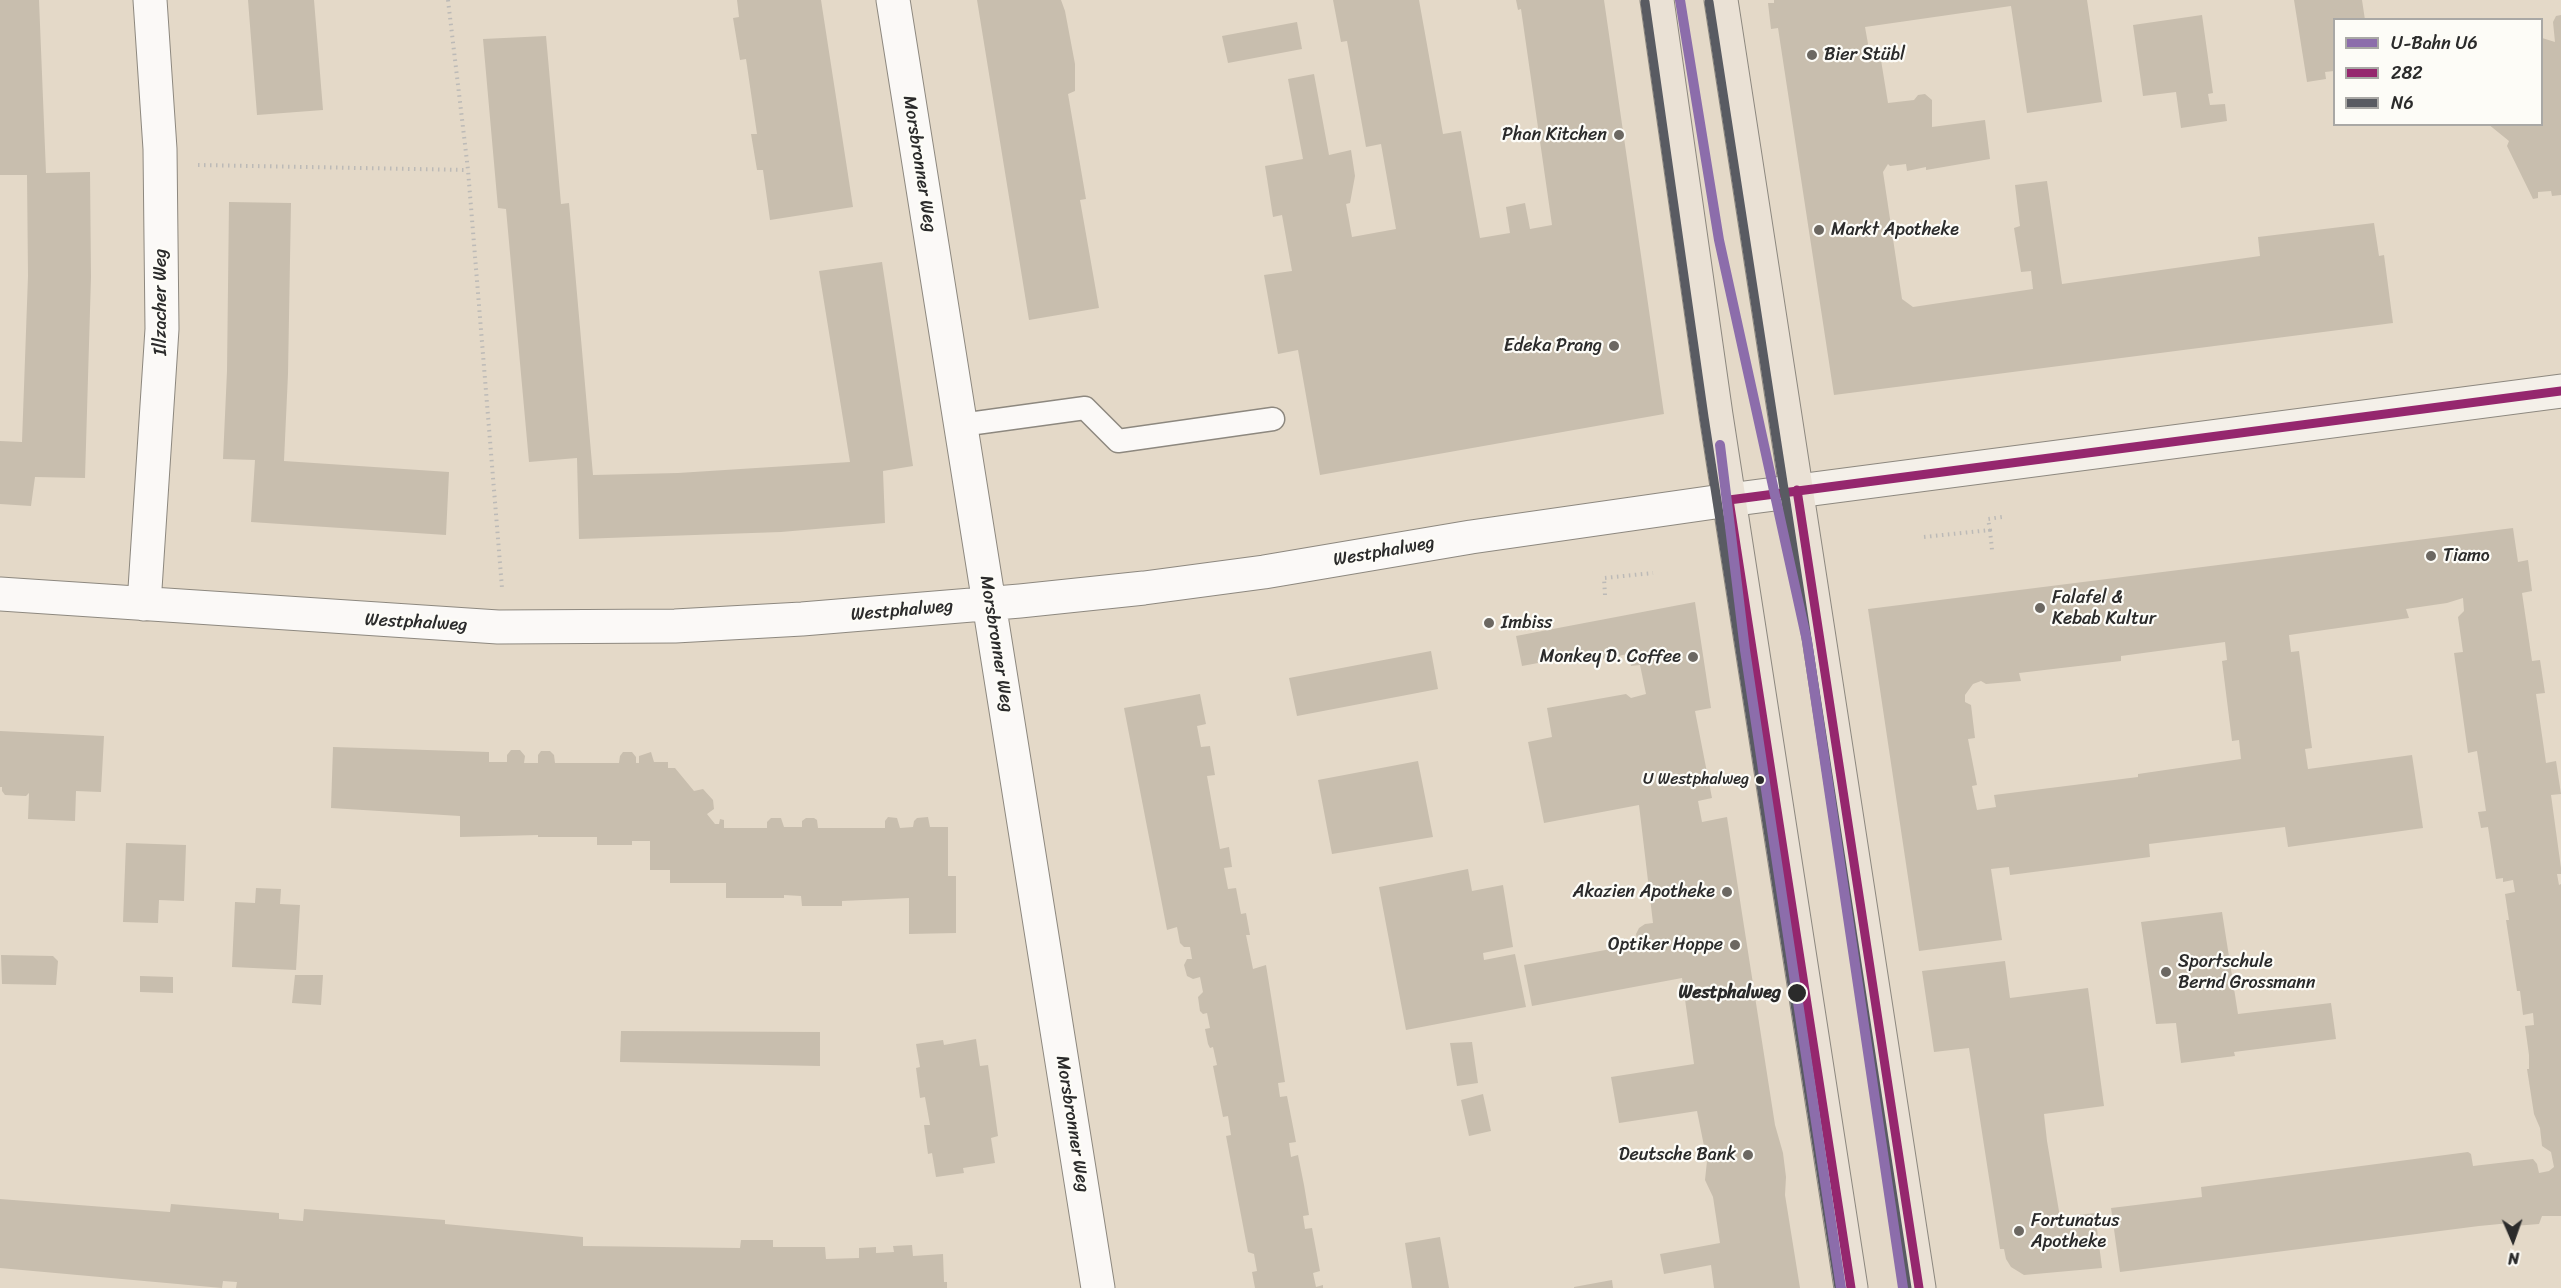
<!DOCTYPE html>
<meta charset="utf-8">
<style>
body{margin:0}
#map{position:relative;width:2561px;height:1288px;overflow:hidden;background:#e4d9c8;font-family:Sriracha,sans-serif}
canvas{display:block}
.legend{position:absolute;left:2333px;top:18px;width:210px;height:108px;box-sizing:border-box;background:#fdfcf7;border:2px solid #a9a8a5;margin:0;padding:8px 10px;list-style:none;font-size:18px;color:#2b2b2b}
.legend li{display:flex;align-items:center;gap:12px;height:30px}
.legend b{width:30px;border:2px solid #a9a8a5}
.north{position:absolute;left:2483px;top:1210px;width:60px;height:60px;-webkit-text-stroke:4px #fdfcf7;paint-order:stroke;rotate:178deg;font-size:16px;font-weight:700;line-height:24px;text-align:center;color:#2b2b2b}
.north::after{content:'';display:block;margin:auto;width:21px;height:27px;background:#2b2b2b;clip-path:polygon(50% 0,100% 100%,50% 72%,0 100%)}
</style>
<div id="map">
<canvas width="2561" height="1288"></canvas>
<ul class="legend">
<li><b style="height:8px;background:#8c6dab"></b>U-Bahn U6</li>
<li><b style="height:8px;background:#95276e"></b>282</li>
<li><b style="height:8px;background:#595b62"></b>N6</li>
</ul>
<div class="north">N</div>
</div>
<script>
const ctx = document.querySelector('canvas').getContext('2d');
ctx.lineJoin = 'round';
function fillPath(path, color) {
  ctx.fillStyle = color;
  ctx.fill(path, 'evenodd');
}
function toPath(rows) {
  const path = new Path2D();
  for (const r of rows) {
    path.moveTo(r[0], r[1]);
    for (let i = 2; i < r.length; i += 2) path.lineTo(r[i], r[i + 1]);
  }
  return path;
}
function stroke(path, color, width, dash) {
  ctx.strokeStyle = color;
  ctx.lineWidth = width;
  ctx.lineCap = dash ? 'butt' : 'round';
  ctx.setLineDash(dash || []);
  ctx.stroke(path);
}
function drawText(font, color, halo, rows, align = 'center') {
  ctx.font = font + ' Sriracha,sans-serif';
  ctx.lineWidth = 4.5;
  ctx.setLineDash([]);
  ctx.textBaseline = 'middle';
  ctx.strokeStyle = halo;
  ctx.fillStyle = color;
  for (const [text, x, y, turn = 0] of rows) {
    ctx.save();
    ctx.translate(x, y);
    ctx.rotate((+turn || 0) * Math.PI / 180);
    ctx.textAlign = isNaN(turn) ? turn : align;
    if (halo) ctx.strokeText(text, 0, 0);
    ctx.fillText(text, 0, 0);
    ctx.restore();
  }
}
const building = toPath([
 [0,0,39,0,46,173,90,172,91,277,85,478,35,477,31,506,0,504,0,441,22,442,28,276,27,175,0,175],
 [248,0,314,0,323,110,257,115],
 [737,0,821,0,853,207,770,220,763,170,757,170,751,134,757,134,746,59,740,60,733,18,739,17],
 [977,0,1061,0,1065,11,1075,64,1075,91,1068,94,1086,199,1080,200,1099,308,1029,320],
 [1333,0,1419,0,1443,134,1461,131,1480,238,1510,233,1506,207,1525,203,1530,229,1552,225,1521,9,1518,10,1516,0,1604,0,1664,414,1320,475,1298,350,1278,354,1264,275,1292,271,1282,215,1273,217,1265,166,1303,159,1288,79,1314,74,1329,155,1351,150,1355,176,1350,203,1346,204,1352,237,1396,229,1381,144,1366,147,1347,41,1341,42],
 [1774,0,2087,0,2102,102,2027,113,2011,6,1865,27,1870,55,1880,54,1888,103,1914,100,1918,95,1925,94,1932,100,1932,127,1985,120,1990,159,1926,170,1926,167,1907,171,1906,164,1890,166,1888,164,1883,172,1902,299,1913,307,2033,289,2031,271,2021,272,2014,228,2020,226,2015,185,2047,181,2062,284,2260,256,2258,237,2374,223,2379,256,2384,255,2393,323,1834,395,1778,28,1771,29,1768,3,1774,3],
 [2294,0,2362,0,2365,20,2334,20,2334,71,2325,72,2326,79,2307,82],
 [2202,15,2213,93,2208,94,2210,105,2225,104,2227,121,2181,128,2176,92,2143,96,2133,25],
 [2561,15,2561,195,2552,196,2551,191,2538,192,2538,198,2533,199,2507,146,2509,141,2488,124,2542,124,2542,38,2555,42,2553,22,2556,16],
 [1297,22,1302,49,1228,63,1222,36],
 [546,36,561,204,569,203,593,475,678,473,850,462,819,271,882,262,913,466,883,471,885,523,781,532,579,539,577,458,529,462,506,209,498,208,483,39],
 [229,202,291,203,288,374,284,461,449,472,446,535,251,522,255,460,223,459,227,371],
 [2513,528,2518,562,2528,560,2532,591,2522,593,2532,661,2540,660,2545,693,2536,694,2546,763,2556,761,2561,794,2551,795,2561,868,2561,874,2557,874,2559,885,2561,884,2561,1216,2542,1216,2539,1224,2514,1226,2510,1223,2479,1226,2120,1272,2111,1208,2202,1197,2201,1187,2468,1152,2471,1154,2473,1166,2533,1159,2537,1164,2539,1173,2549,1171,2554,1167,2551,1152,2542,1146,2540,1128,2534,1114,2527,1069,2529,1069,2529,1055,2525,1026,2534,1025,2533,1013,2523,1015,2520,991,2517,991,2506,920,2509,920,2505,894,2515,892,2513,880,2503,882,2503,878,2496,879,2488,827,2481,828,2478,812,2486,811,2477,751,2468,753,2454,653,2463,652,2458,617,2464,611,2463,598,2447,603,2406,609,2409,618,2289,635,2291,652,2299,651,2312,748,2305,749,2308,769,2412,755,2423,828,2288,847,2285,827,2149,844,2150,857,2010,875,2009,867,1991,869,2002,940,1919,951,1868,609],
 [2225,642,2227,660,2222,661,2232,741,2239,740,2241,759,2138,774,2138,777,1994,795,1996,807,1977,810,1972,786,1977,785,1968,739,1975,738,1971,705,1965,702,1965,695,1973,684,1981,681,1986,684,2021,681,2019,673,2121,661,2121,656],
 [1695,602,1711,708,1695,711,1712,798,1698,801,1702,822,1727,817,1775,1125,1783,1153,1786,1177,1785,1195,1800,1288,1714,1288,1711,1265,1664,1274,1660,1254,1720,1243,1713,1197,1705,1180,1707,1161,1697,1111,1619,1123,1611,1077,1694,1064,1682,978,1532,1006,1524,965,1638,944,1636,934,1639,928,1645,924,1653,923,1639,805,1544,823,1528,742,1552,737,1547,708,1626,694,1631,698,1646,694,1640,665,1631,666,1628,654,1603,659,1602,651,1522,666,1516,636],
 [1431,651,1438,689,1297,716,1289,678],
 [1200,694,1206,724,1197,726,1201,747,1210,746,1215,775,1207,776,1220,849,1229,847,1232,867,1224,868,1228,889,1236,888,1241,914,1246,913,1250,935,1246,935,1253,969,1266,965,1285,1082,1278,1083,1280,1097,1287,1096,1296,1142,1289,1143,1291,1157,1298,1155,1304,1185,1309,1215,1303,1216,1305,1229,1312,1228,1320,1271,1313,1273,1316,1287,1323,1285,1323,1288,1255,1288,1252,1272,1257,1271,1254,1254,1248,1252,1226,1136,1231,1135,1228,1116,1223,1117,1213,1066,1217,1065,1213,1047,1210,1048,1208,1044,1205,1029,1210,1028,1207,1013,1203,1014,1200,1011,1198,997,1203,992,1200,977,1193,979,1187,976,1184,965,1187,959,1192,959,1190,947,1184,947,1180,943,1177,927,1167,930,1124,708],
 [0,731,104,736,101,792,76,791,75,821,28,819,29,793,26,796,5,795,2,791,2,787,0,787],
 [333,747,489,752,489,762,507,762,507,755,511,750,520,750,525,756,524,763,538,763,538,755,541,751,550,751,554,755,555,763,619,763,620,756,623,752,632,752,636,757,636,763,639,763,639,756,651,752,654,762,668,762,668,768,675,768,694,791,703,789,713,800,714,809,707,814,715,824,719,824,720,819,724,820,724,828,767,828,767,822,771,818,781,818,784,827,802,827,802,821,806,818,814,818,817,820,818,828,885,828,885,821,888,817,897,818,900,828,913,827,914,821,917,818,928,817,930,827,948,827,948,876,956,876,956,933,909,934,909,898,842,901,842,906,802,906,801,896,784,895,784,898,726,898,726,883,670,883,670,870,650,870,650,841,632,841,632,845,597,845,597,837,538,837,538,835,460,837,460,816,331,808],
 [1418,761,1433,837,1332,854,1318,780],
 [126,843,186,845,184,901,159,900,158,923,123,922],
 [1468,869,1472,891,1503,885,1513,947,1483,953,1484,960,1515,954,1526,1007,1406,1030,1379,887],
 [256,888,281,889,280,904,300,905,296,970,232,967,235,902,255,903],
 [2222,912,2238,1014,2331,1003,2336,1039,2234,1052,2235,1056,2181,1063,2176,1023,2156,1024,2141,922],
 [1,955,53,956,58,961,56,985,2,984],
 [2005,961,2010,998,2088,988,2104,1106,2044,1114,2047,1141,2060,1217,2095,1213,2102,1268,2024,1275,2011,1267,2006,1259,2004,1249,2000,1249,1969,1048,1934,1052,1922,971],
 [295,975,323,975,321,1005,292,1003],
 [140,976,173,977,173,993,140,992],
 [621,1031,820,1032,820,1066,620,1062],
 [976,1039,980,1066,988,1065,998,1136,991,1138,995,1163,963,1168,964,1173,936,1177,932,1153,928,1154,924,1125,930,1125,925,1097,920,1098,916,1068,920,1067,916,1044,943,1040,944,1045],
 [1472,1042,1478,1083,1457,1086,1450,1043],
 [1483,1094,1491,1131,1469,1136,1461,1100],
 [0,1199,170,1212,171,1204,279,1213,279,1219,303,1221,304,1209,445,1220,445,1224,583,1237,583,1246,740,1248,741,1240,773,1240,773,1247,825,1247,826,1259,859,1258,859,1248,876,1247,876,1253,894,1252,893,1246,912,1245,913,1256,943,1254,944,1282,947,1282,947,1288,236,1288,237,1282,223,1281,222,1288,0,1268],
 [1440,1237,1449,1288,1412,1288,1405,1243],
 [1612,1280,1613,1288,1574,1288,1574,1287]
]);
const path = toPath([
 [448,0,468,170,502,588],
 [198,165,468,170],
 [1990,530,1992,550],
 [1924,537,1990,530,1988,519,2002,517],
 [1605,595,1604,578,1653,573]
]);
const lane = toPath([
 [961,425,1085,408,1118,441,1273,419]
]);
const street = toPath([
 [893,0,1098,1288],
 [0,594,498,627,675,626,802,619,1020,601,1144,588,1264,572,1471,537,1729,500],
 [144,604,162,329,160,149,150,0]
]);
const secondary = toPath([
 [1729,500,2561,391]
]);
const primary = toPath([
 [1657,0,1716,415,1851,1288],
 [1721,0,1919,1288]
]);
const bus1 = toPath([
 [1797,490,1919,1288],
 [1851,1288,1729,500,2561,391]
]);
const bus2 = toPath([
 [1645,2,1704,417,1839,1288],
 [1709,2,1907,1288]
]);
const metro1 = toPath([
 [1680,0,1719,240,1807,641,1903,1288],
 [1720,445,1745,650,1841,1288]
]);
const markers = [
 [1812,55,6,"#6c6862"],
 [1619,135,6,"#6c6862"],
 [1819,230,6,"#6c6862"],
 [1614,346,6,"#6c6862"],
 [2431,556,6,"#6c6862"],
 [2040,608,6,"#6c6862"],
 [1489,623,6,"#6c6862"],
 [1693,657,6,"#6c6862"],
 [1760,780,5,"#2b2b2b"],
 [1727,892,6,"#6c6862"],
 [1735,945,6,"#6c6862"],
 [2166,972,6,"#6c6862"],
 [1797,993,10,"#2b2b2b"],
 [1748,1155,6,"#6c6862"],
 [2019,1231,6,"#6c6862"]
];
const busNames = [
 ["U Westphalweg",1749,780]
];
const poiNames = [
 ["Bier Stübl",1824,55],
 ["Phan Kitchen",1607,135,"right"],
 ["Markt Apotheke",1831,230],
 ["Edeka Prang",1602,346,"right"],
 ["Tiamo",2443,556],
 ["Falafel &",2052,598],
 ["Kebab Kultur",2052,619],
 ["Imbiss",1501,623],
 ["Monkey D. Coffee",1681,657,"right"],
 ["Akazien Apotheke",1715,892,"right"],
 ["Optiker Hoppe",1723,945,"right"],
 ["Sportschule",2178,962],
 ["Bernd Grossmann",2178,983],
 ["Deutsche Bank",1736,1155,"right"],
 ["Fortunatus",2031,1221],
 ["Apotheke",2031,1242]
];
const streetNames = [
 ["Morsbronner Weg",919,164,81],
 ["Illzacher Weg",161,302,-90],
 ["Westphalweg",1384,552,-10],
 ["Westphalweg",902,611,-5],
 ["Westphalweg",416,623,3],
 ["Morsbronner Weg",996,644,81],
 ["Morsbronner Weg",1072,1124,81]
];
const stopNames = [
 ["Westphalweg",1781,993]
];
fillPath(building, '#c8beae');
stroke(lane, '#8d887f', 25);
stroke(street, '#8d887f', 35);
stroke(secondary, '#8d887f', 35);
stroke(primary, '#8d887f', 35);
stroke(path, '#bcbab7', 4, [1.5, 4.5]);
stroke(lane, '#fbf9f7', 22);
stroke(street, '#fbf9f7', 33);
stroke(secondary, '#f4f0e9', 33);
stroke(primary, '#eae1d5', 33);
stroke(bus1, '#95276e', 9);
stroke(bus2, '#595b62', 9);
stroke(metro1, '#8c6dab', 10);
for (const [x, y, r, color] of markers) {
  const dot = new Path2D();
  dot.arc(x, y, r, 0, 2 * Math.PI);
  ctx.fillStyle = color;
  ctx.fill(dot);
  stroke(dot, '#fdfcf7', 2);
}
drawText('16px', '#2b2b2b', '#fdfcf7', busNames, 'right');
drawText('18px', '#2b2b2b', '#fdfcf7', poiNames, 'left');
drawText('18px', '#2b2b2b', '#fdfcf7', streetNames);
drawText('bold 18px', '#2b2b2b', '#fdfcf7', stopNames, 'right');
</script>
